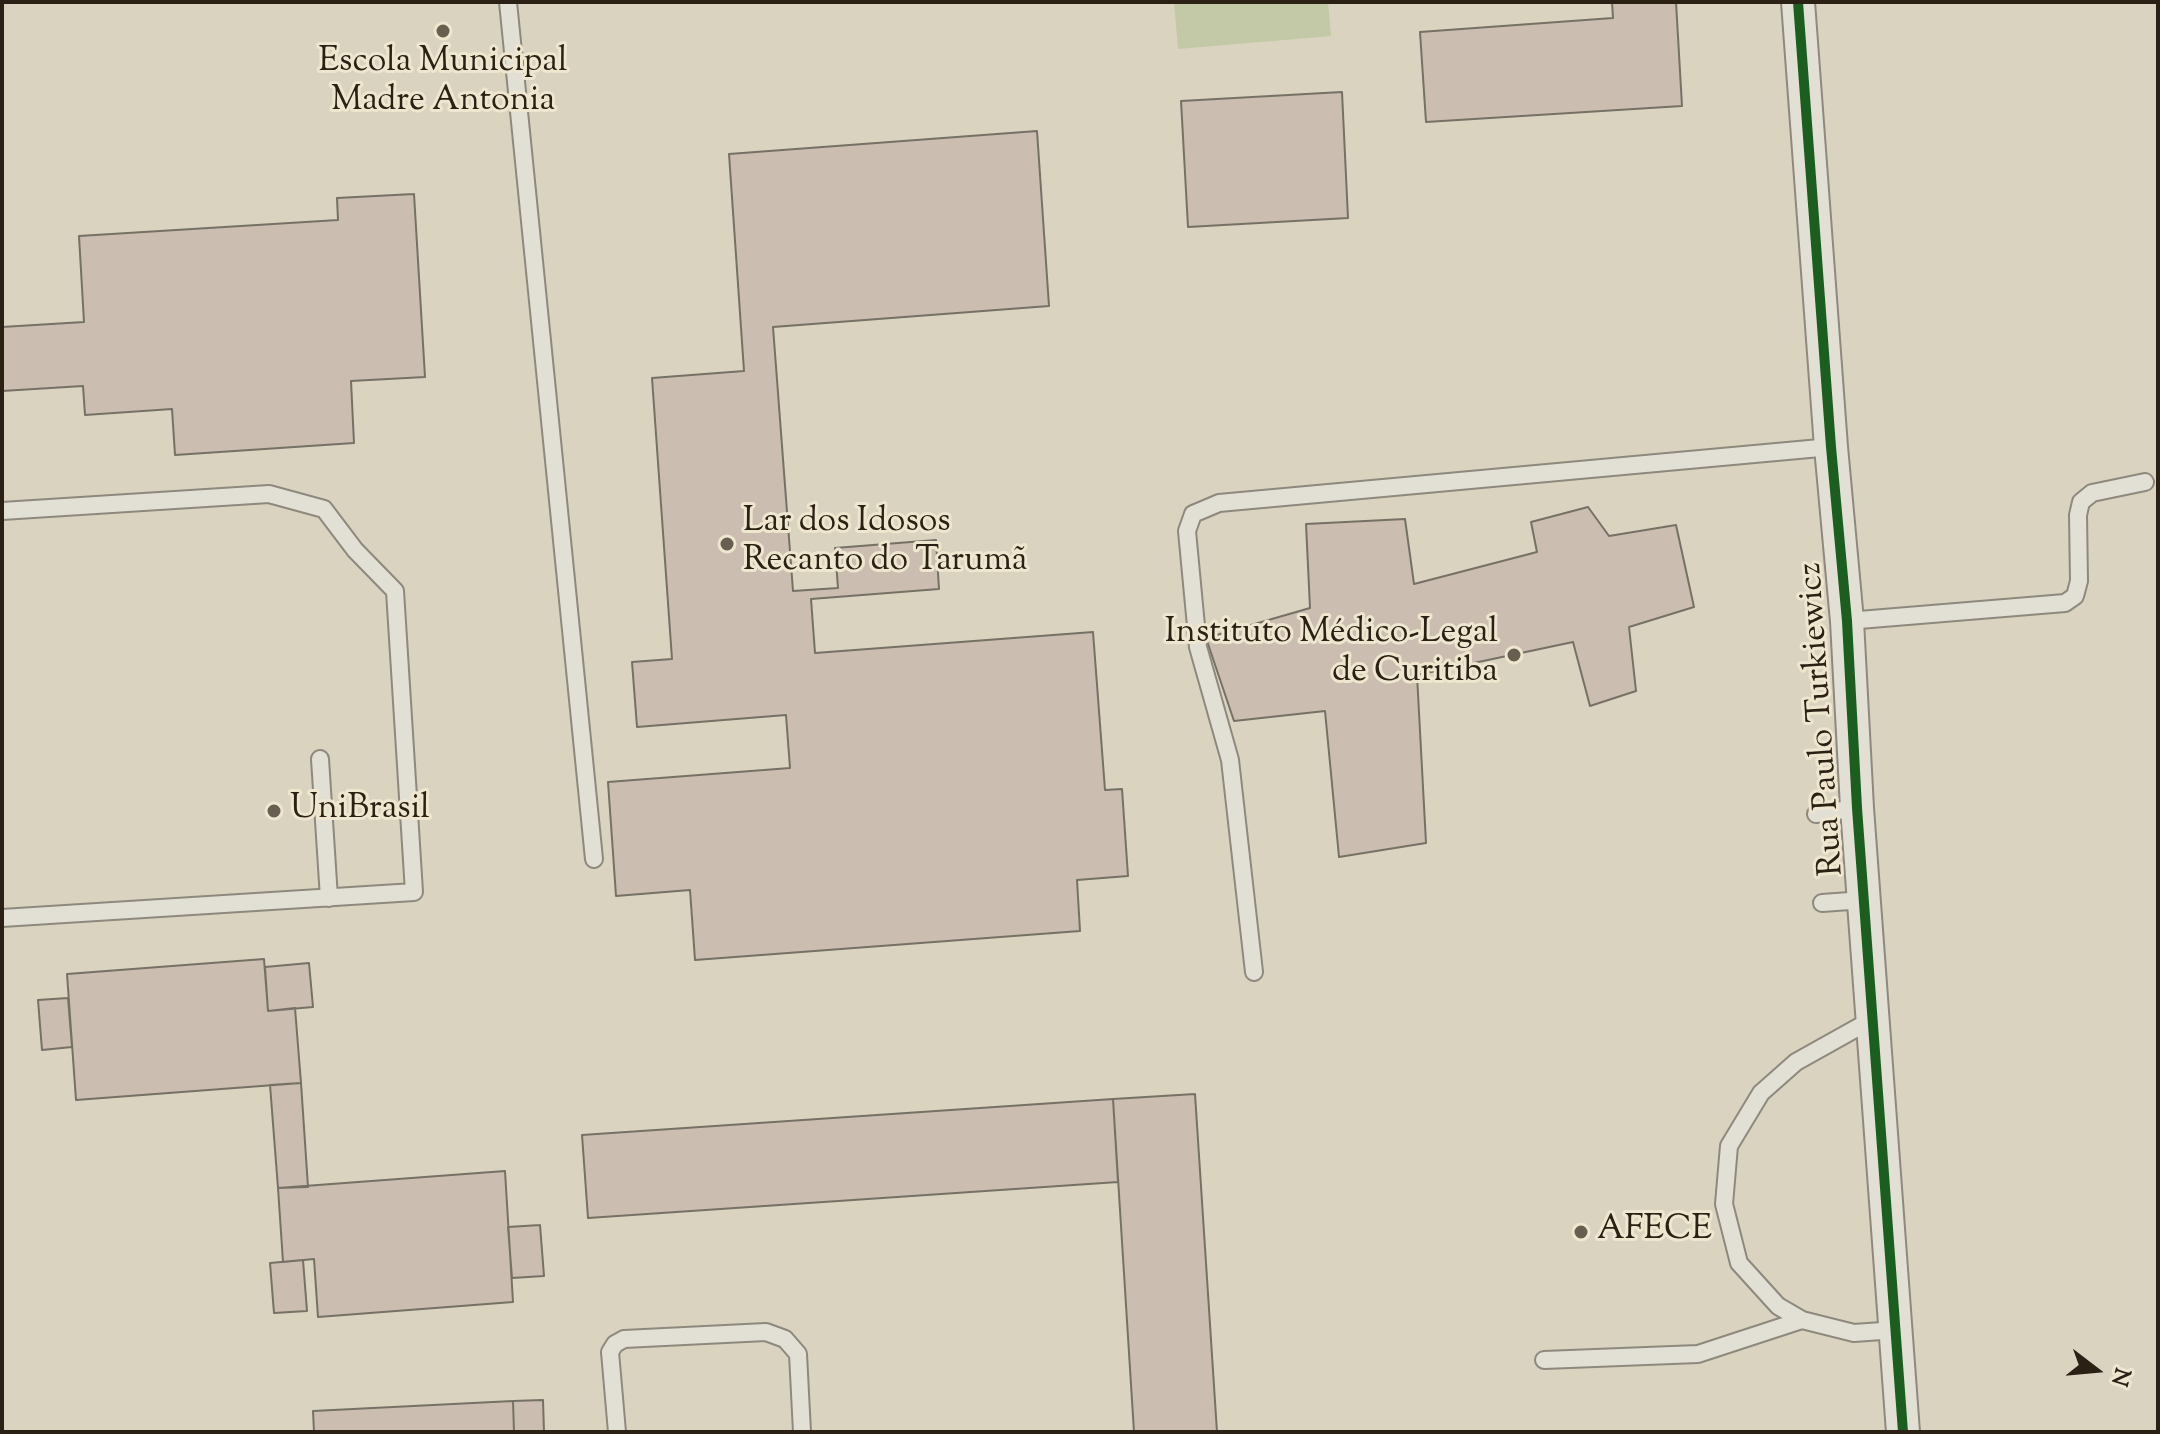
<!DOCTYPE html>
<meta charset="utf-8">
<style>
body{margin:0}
#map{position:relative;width:2160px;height:1434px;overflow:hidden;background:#dad3c0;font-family:"Sorts Mill Goudy",serif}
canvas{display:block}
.frame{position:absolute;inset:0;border:4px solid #2b2014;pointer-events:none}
.north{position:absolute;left:2056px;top:1330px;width:80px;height:80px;-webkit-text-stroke:6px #eee6cf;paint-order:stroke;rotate:106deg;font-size:22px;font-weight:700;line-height:32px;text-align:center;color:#2b2014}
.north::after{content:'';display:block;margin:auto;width:28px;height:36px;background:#2b2014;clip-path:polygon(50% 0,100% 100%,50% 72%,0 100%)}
</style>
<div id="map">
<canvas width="2160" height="1434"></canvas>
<div class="frame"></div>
<div class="north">N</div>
</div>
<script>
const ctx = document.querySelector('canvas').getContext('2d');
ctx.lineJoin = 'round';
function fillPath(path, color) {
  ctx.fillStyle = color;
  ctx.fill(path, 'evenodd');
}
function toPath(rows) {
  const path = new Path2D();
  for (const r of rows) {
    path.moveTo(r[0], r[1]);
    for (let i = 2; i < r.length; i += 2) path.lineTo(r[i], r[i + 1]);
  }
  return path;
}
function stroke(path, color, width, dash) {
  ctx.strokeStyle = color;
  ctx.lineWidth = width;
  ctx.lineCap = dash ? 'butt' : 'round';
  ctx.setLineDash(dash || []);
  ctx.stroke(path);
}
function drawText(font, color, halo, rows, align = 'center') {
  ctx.font = font + ' "Sorts Mill Goudy",serif';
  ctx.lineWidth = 6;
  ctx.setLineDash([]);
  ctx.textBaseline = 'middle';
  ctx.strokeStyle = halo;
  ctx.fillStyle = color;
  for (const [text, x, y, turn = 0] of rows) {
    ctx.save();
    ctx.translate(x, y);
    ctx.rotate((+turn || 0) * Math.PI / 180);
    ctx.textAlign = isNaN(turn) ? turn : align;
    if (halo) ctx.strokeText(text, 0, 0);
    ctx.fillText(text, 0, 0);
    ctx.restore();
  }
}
const green = toPath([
 [1174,2,1328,2,1331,36,1178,49]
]);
const building = toPath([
 [1612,2,1676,2,1682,106,1426,122,1420,32,1613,18,1612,2],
 [1342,92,1348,218,1188,227,1181,101,1342,92],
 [1037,131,1049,306,773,327,793,591,838,588,835,548,936,540,939,589,811,599,815,653,1093,632,1105,790,1122,789,1128,876,1077,880,1080,931,695,960,690,890,616,896,608,782,790,768,786,715,637,727,632,662,672,659,652,378,744,371,729,154,1037,131],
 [414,194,425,377,351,381,354,443,175,455,172,409,85,415,83,386,2,391,2,327,84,322,79,236,338,220,337,198,414,194],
 [1588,507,1609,536,1676,525,1694,607,1629,627,1636,691,1590,706,1573,642,1417,675,1426,843,1339,857,1325,711,1234,721,1206,638,1310,608,1306,524,1405,519,1414,584,1537,552,1531,522,1588,507],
 [264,959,268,1011,295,1008,301,1083,76,1100,67,974,264,959],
 [309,963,313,1007,268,1011,265,967,309,963],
 [68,998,72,1047,42,1050,38,1000,68,998],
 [301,1083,308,1187,278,1188,270,1085,301,1083],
 [1195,1094,1217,1432,1134,1432,1113,1099,1195,1094],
 [1113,1099,1118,1182,588,1218,582,1135,1113,1099],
 [505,1171,513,1302,318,1317,314,1259,283,1262,278,1188,505,1171],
 [540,1225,544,1276,512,1278,508,1227,540,1225],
 [303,1260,307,1311,274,1313,270,1263,303,1260],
 [543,1400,544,1432,514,1432,513,1401,543,1400],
 [513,1401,514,1432,314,1432,313,1411,513,1401]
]);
const service = toPath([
 [508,2,594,859],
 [2,511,269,494,324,509,355,550,395,591,414,892,2,918],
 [1847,621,2065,603,2075,596,2079,581,2078,515,2081,502,2092,493,2145,482],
 [320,759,329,898],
 [1816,814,1857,808],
 [1822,903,1864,900],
 [1254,972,1230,760,1198,647,1187,531,1193,514,1219,503,1831,447],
 [1873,1019,1796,1062,1761,1093,1729,1146,1724,1204,1739,1263,1778,1306,1802,1320,1854,1333,1896,1330],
 [1544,1360,1698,1354,1802,1320],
 [617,1432,610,1352,615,1344,624,1339,766,1332,785,1339,798,1354,802,1432]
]);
const minor = toPath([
 [1798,2,1831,447,1847,621,1857,808,1903,1432]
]);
const cycleway = toPath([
 [1798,2,1831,447,1847,621,1857,808,1903,1432]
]);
const markers = [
 [443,31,8,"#685f50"],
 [727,544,8,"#685f50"],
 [1514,655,8,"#685f50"],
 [274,811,8,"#685f50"],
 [1581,1232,8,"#685f50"]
];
const poiNames = [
 ["Escola Municipal",443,64,"center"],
 ["Madre Antonia",443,103,"center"],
 ["Lar dos Idosos",743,524],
 ["Recanto do Tarumã",743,563],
 ["Instituto Médico-Legal",1498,635,"right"],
 ["de Curitiba",1498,674,"right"],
 ["UniBrasil",290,811],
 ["AFECE",1597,1232]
];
const streetNames = [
 ["Rua Paulo Turkiewicz",1824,719,-94]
];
fillPath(green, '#c3c9a6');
fillPath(building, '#cbbdb0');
stroke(building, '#767165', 2);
stroke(service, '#8e897d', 20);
stroke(minor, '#8e897d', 36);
stroke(service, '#e2dfd5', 16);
stroke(minor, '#e2dfd5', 32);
stroke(cycleway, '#1b5e20', 10);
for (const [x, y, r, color] of markers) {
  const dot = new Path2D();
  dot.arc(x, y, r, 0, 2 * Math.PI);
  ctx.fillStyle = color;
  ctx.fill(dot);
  stroke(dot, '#eee6cf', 3);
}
drawText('34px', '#2b2014', '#eee6cf', poiNames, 'left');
drawText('34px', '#2b2014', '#eee6cf', streetNames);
</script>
